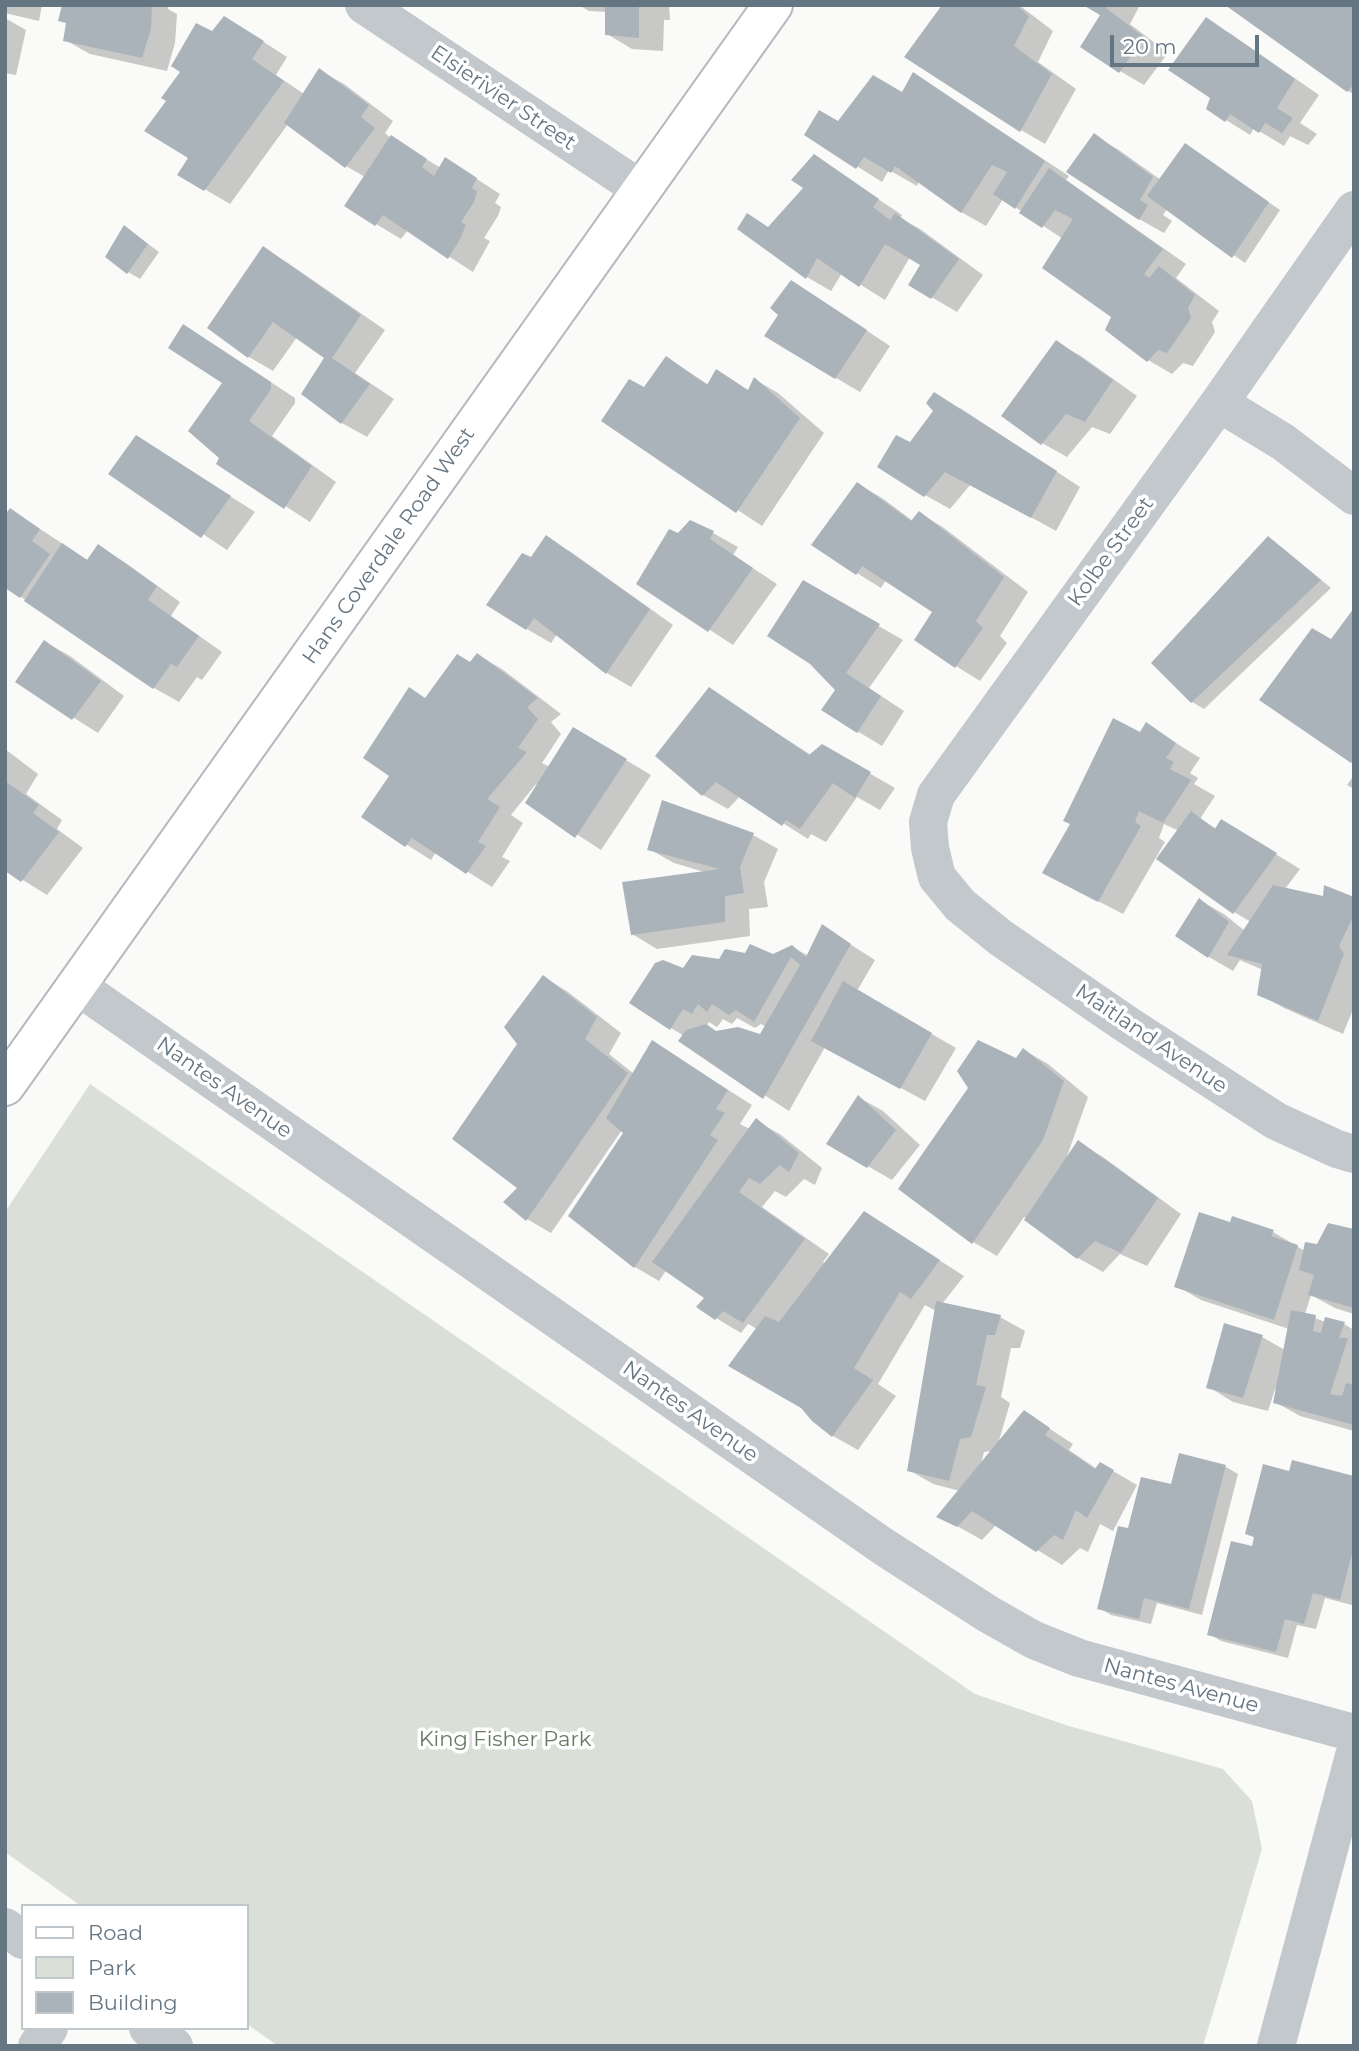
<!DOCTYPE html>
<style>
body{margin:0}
#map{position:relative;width:1359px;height:2051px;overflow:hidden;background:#fafaf8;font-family:Montserrat,sans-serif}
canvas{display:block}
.frame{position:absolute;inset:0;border:7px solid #657683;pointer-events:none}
.legend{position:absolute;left:21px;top:1904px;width:228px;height:126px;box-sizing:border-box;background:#fff;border:2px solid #c1c8cd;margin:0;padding:9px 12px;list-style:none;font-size:21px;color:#657683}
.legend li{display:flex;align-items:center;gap:14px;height:35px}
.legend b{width:35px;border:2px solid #c1c8cd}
.scale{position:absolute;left:1110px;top:35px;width:149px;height:32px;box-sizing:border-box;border:4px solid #657683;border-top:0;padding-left:9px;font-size:21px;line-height:24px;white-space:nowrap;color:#657683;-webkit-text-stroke:5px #fff;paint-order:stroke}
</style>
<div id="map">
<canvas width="1359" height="2051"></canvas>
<div class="frame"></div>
<ul class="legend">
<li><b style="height:9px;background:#fff"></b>Road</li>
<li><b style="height:19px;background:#dadfd7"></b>Park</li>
<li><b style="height:19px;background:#aab3b9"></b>Building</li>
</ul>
<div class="scale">20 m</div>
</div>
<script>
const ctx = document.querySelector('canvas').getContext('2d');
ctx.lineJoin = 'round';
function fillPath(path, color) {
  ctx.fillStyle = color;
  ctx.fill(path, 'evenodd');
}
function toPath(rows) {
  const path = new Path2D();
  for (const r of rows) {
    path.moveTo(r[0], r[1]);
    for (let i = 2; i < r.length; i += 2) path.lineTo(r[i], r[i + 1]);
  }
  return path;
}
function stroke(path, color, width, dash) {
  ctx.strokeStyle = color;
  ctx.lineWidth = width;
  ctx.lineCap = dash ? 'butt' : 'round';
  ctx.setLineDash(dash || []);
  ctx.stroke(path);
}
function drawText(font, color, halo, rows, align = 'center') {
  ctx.font = font + ' Montserrat,sans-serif';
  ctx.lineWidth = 7;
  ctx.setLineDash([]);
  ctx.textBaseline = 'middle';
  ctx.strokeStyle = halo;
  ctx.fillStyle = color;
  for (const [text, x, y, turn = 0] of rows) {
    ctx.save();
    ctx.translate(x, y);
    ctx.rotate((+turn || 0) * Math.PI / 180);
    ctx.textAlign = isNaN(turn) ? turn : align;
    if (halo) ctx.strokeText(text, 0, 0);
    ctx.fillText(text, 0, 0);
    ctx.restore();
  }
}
const green = toPath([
 [90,1084,975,1694,1069,1726,1223,1769,1252,1801,1262,1849,1203,2046,278,2046,247,2024,247,1906,81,1906,5,1852,5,1212]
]);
const shadow = toPath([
 [5,5,42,5,39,21,5,13],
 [63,5,169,5,168,9,177,14,175,43,167,71,90,54,65,40,68,24,60,20],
 [579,5,669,5,670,20,664,20,663,51,632,49,607,34,607,12,589,11],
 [944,5,1019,5,1053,31,1038,62,1076,89,1045,144,1021,130],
 [1085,5,1140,5,1130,24,1168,53,1144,85,1120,71,1102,15],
 [1228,5,1354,5,1354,94,1348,91],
 [5,18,26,30,16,75,5,73],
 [1207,20,1231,34,1319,95,1300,123,1317,134,1308,145,1290,136,1284,146,1254,128,1250,135,1226,120,1212,97],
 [213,33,250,33,287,57,276,75,304,94,319,70,344,84,393,121,385,133,391,138,441,168,446,159,500,194,495,203,501,207,498,216,484,238,490,241,473,272,408,230,401,239,346,206,365,177,346,166,288,124,230,204,179,174,190,157],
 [914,74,1069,176,1066,180,1186,264,1176,278,1219,311,1212,322,1215,332,1193,366,1183,363,1172,374,1148,360,1114,316,1063,239,1003,199,986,226,961,212,919,181,917,186,889,170,882,182,806,134,839,123,903,94],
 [1094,136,1119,150,1161,180,1186,145,1280,210,1245,263,1167,209,1163,215,1172,221,1164,233,1139,219],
 [814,156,902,215,900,218,920,229,983,275,957,312,911,285,922,265,910,257,885,300,842,273,831,291,807,277,769,228,806,187],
 [125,227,159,252,140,279,128,272],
 [264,249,288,263,385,330,355,373,394,399,367,437,342,423,303,393,326,357,297,337,273,371,249,357],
 [816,297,890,346,860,392,836,378],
 [208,341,295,398,295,403,272,436,336,482,310,522,219,463,224,382],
 [1056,342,1081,356,1137,396,1110,434,1092,427,1067,457,1042,443],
 [667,358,709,385,749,391,754,379,778,393,824,433,762,526,603,421,645,390],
 [960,408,1080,487,1056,531,971,484,950,509,925,495],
 [161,452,255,512,227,550,110,473],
 [858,484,882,498,913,521,920,513,944,528,1028,592,1000,636,1007,643,980,681,956,666,934,611,886,580,881,588,857,573],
 [11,510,89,561,98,546,123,561,180,602,171,616,222,652,202,680,197,677,179,702,154,688,5,586],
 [713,533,738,547,733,555,777,584,733,645,638,583,678,535],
 [547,538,571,552,673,625,631,687,607,673,557,634,551,643,527,629,531,559],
 [1268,539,1280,546,1331,588,1204,709,1192,702,1153,663],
 [804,583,903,640,869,688,904,711,882,746,857,731,837,690],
 [45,642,70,656,124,696,98,733,17,682],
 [478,655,502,669,561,714,551,722,561,734,542,763,550,767,574,729,651,775,601,850,527,802,538,786,536,784,511,815,523,823,502,857,510,861,492,887,436,852,431,860,363,817,391,776,427,699,471,664],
 [709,689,811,755,822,746,895,788,880,810,857,797,826,842,811,834,808,839,740,796,728,809,703,795],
 [1147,725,1200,758,1190,773,1198,778,1194,784,1215,796,1200,819,1217,829,1246,836,1300,869,1285,889,1324,898,1354,899,1354,1007,1343,1034,1284,1008,1259,994,1263,970,1240,960,1233,971,1209,957,1199,900,1224,914,1245,931,1251,922,1234,912,1179,831,1164,824,1159,838,1165,842,1123,914,1069,886],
 [5,749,38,774,26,794,62,820,57,829,83,848,47,895,5,869],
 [1354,775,1354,789,1347,785],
 [753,835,778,849,764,882,768,907,749,909,750,936,657,949,632,934,708,873,674,863,649,849],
 [823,927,875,960,857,991,956,1048,925,1101,825,1047,789,1111,681,1041,684,1036,671,1028,684,970,745,955,773,956,792,947,809,956],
 [737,1018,755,1028,761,1024,766,1027,761,1036,717,1033,706,1027,709,1022,717,1027,723,1019,732,1024],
 [544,977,568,992,621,1033,609,1054,634,1074,652,1042,752,1105,740,1124,750,1129,757,1121,781,1135,822,1168,815,1185,804,1179,786,1197,775,1191,762,1207,829,1254,823,1262,826,1264,889,1228,964,1276,942,1304,1000,1317,1025,1331,1020,1348,1011,1348,1001,1397,1010,1403,998,1444,1024,1412,1073,1444,1069,1450,1097,1469,1101,1464,1137,1485,1113,1531,1100,1524,1088,1552,1080,1548,1062,1565,996,1525,982,1540,939,1516,960,1491,933,1484,909,1470,936,1311,925,1305,878,1384,896,1396,858,1450,833,1436,814,1420,802,1407,757,1329,748,1324,741,1333,716,1318,706,1297,667,1269,659,1281,635,1267,626,1133,622,1130,551,1233,527,1219,520,1188,519,1044],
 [992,1451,981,1464,984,1452],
 [1024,1050,1048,1064,1088,1097,1066,1159,1078,1143,1103,1157,1181,1214,1147,1266,1120,1254,1103,1272,1078,1258,1024,1217,997,1256,973,1242,1017,1060],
 [858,1097,883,1111,920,1145,892,1180,829,1144],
 [1231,1224,1273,1232,1305,1251,1354,1231,1354,1314,1335,1308,1311,1295,1305,1314,1325,1322,1344,1324,1354,1330,1354,1431,1300,1416,1275,1402,1277,1390,1275,1389,1268,1411,1233,1402,1209,1387,1225,1325,1262,1337,1285,1350,1289,1329,1201,1300,1177,1286],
 [1226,1467,1238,1474,1202,1615,1157,1603,1151,1624,1111,1615,1099,1608,1129,1530,1172,1486],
 [1291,1473,1354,1478,1354,1599,1352,1605,1325,1598,1316,1629,1297,1625,1288,1658,1221,1641,1209,1634,1253,1549,1256,1538,1247,1534]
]);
const building = toPath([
 [62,5,152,5,151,29,142,58,63,41,66,23,58,21],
 [605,5,639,5,639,38,605,35],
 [942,5,1016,5,1029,16,1014,46,1052,74,1020,132,904,57],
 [1083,5,1108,5,1106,8,1144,37,1119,73,1080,47,1100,15],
 [1225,5,1354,5,1354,84,1347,92],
 [224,16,264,41,252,59,284,81,204,191,177,175,188,158,144,131,166,101,161,98,180,72,171,66,196,23,212,31],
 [1206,17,1295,79,1277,108,1293,118,1282,133,1265,123,1259,133,1230,114,1225,122,1206,109,1210,98,1168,70],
 [319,68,369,105,361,117,375,128,345,168,284,123],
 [913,72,1045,161,1015,209,993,194,1007,172,992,165,961,213,895,166,891,173,864,157,856,169,804,135,819,110,838,121,873,75,902,92],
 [1094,133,1153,177,1140,200,1148,205,1139,220,1066,172],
 [391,135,427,159,422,167,434,176,445,157,477,178,472,188,477,191,474,202,461,222,466,225,460,239,448,259,383,215,375,226,344,206],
 [1185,143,1269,202,1232,258,1147,196],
 [814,154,879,199,873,207,890,220,895,213,959,259,931,299,908,285,920,265,885,244,859,287,817,258,806,279,737,229,747,213,768,227,803,188,791,180],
 [1049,168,1163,249,1144,274,1149,278,1159,266,1195,295,1188,308,1191,318,1167,353,1158,350,1147,362,1105,330,1111,317,1042,268,1073,219,1055,210,1042,228,1019,213],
 [124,225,148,244,127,274,105,257],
 [263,246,361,315,332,358,370,384,341,424,301,394,324,358,273,322,248,358,207,328],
 [791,280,867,330,835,379,764,336,778,315,770,308],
 [183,324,271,382,271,389,249,421,312,466,284,509,216,464,219,458,188,431,222,383,168,348],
 [1056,340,1113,380,1085,422,1066,414,1041,445,1001,416],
 [666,356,707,385,716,369,748,390,754,377,800,418,736,513,601,421,629,379,644,387],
 [934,392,1057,471,1031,518,945,472,924,497,877,467,896,435,910,442,933,411,926,403],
 [136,435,231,496,201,538,108,474],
 [857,482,911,521,919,511,1004,577,976,621,983,628,955,668,914,640,932,612,862,566,856,575,811,545],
 [10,508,40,529,32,541,50,554,20,598,5,588,5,515],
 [690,520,714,531,710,539,753,568,708,632,636,584,669,529,678,533],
 [546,535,650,609,606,674,534,618,526,630,486,605,522,553,531,557],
 [1268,536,1321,580,1191,703,1151,663],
 [62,543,87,560,98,544,157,586,148,600,199,636,177,667,171,664,153,689,24,601],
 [803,580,880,624,846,673,881,696,857,733,821,710,835,690,810,664,767,636],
 [1354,608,1354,760,1351,763,1259,700,1312,628,1331,639],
 [44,640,101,681,72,720,15,682],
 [477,653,538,698,527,707,538,719,518,748,527,752,487,799,500,807,478,842,486,846,466,874,412,838,405,847,361,817,389,776,363,758,409,687,425,698,457,654,470,662],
 [709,687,809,755,822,744,871,772,855,798,833,783,800,829,786,820,782,826,716,782,702,796,655,756],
 [1113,718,1140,732,1146,722,1176,743,1166,758,1174,762,1170,769,1191,780,1163,823,1139,811,1135,822,1141,826,1098,902,1042,873,1070,824,1063,821],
 [573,727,627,759,575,838,525,803],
 [5,781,39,805,33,813,59,832,21,882,5,871],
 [662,800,754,833,740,867,744,893,725,896,725,922,631,935,622,882,720,869,647,850],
 [1191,811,1215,829,1221,819,1277,853,1233,914,1156,859],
 [1273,885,1323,896,1324,885,1354,897,1354,915,1339,946,1344,954,1318,1021,1257,995,1262,964,1227,955],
 [1199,898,1229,922,1208,958,1175,936],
 [822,924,851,944,763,1099,678,1041,686,1030,706,1024,716,1031,738,1027,760,1034,800,965,791,957,754,1022,736,1010,729,1015,712,1004,707,1012,698,1004,692,1014,683,1009,670,1030,629,1003,655,963,663,960,683,968,692,955,719,959,725,949,745,953,750,944,773,954,792,945,806,957],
 [543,975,597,1017,585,1039,628,1073,526,1221,503,1202,517,1188,452,1139,517,1044,504,1027],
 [843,981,932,1033,900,1089,811,1041],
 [652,1040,728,1090,716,1109,725,1113,710,1135,718,1140,634,1268,568,1216,623,1133,606,1118],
 [978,1040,1016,1058,1023,1048,1064,1081,1043,1140,972,1244,898,1189,968,1088,957,1071],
 [858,1095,896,1130,867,1168,826,1144],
 [756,1118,799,1153,789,1172,780,1165,760,1184,749,1178,739,1192,805,1239,743,1323,723,1311,715,1320,696,1307,704,1298,652,1262],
 [1078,1140,1158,1198,1121,1253,1095,1241,1077,1259,1024,1220],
 [864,1211,940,1260,911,1299,900,1292,854,1368,873,1380,832,1437,812,1421,801,1408,728,1366,765,1316,779,1322],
 [1199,1212,1230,1222,1232,1216,1274,1230,1271,1236,1298,1245,1274,1320,1174,1287],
 [1328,1223,1354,1229,1354,1308,1308,1295,1314,1275,1299,1270,1305,1242,1317,1244],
 [936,1301,1001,1315,995,1335,987,1335,976,1385,986,1387,971,1437,960,1439,949,1481,907,1471],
 [1291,1310,1316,1315,1313,1331,1321,1333,1325,1317,1345,1322,1339,1338,1348,1338,1330,1394,1342,1396,1346,1383,1354,1385,1354,1425,1273,1403],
 [1224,1323,1263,1335,1243,1398,1206,1388],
 [1024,1410,1050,1428,1045,1435,1095,1469,1100,1462,1114,1470,1087,1518,1076,1510,1063,1540,1054,1535,1036,1552,972,1511,957,1527,936,1517],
 [1179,1453,1226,1465,1189,1609,1144,1598,1139,1619,1097,1609,1118,1526,1128,1528,1141,1477,1171,1484],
 [1292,1460,1354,1476,1354,1546,1340,1600,1313,1593,1304,1624,1285,1619,1276,1652,1207,1635,1231,1541,1252,1546,1254,1537,1245,1534,1263,1464,1289,1471]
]);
const street = toPath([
 [364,5,642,190],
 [1354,210,1219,403,936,795,928,822,930,848,937,877,960,905,1001,938,1126,1024,1276,1121,1337,1149,1354,1154],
 [1219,403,1283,442,1354,496],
 [77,986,884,1547,988,1614,1034,1640,1079,1658,1354,1733],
 [5,1927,23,1940],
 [148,2028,174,2046],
 [37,2046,49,2028],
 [1276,2046,1354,1756]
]);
const secondary = toPath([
 [5,1086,773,5]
]);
const streetNames = [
 ["Elsierivier Street",503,98,34],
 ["Hans Coverdale Road West",389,546,-55],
 ["Kolbe Street",1111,552,-54],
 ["Maitland Avenue",1151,1039,34],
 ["Nantes Avenue",224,1088,35],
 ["Nantes Avenue",690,1412,35],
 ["Nantes Avenue",1181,1686,15]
];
const parkNames = [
 ["King Fisher Park",505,1740]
];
fillPath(green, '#dadfd7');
fillPath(shadow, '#0003');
fillPath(building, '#aab3b9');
stroke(secondary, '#b3babf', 42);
stroke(street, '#c3c8cc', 38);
stroke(secondary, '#fff', 38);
drawText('21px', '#657683', '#fff', streetNames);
drawText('21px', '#687a64', '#fff', parkNames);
</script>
